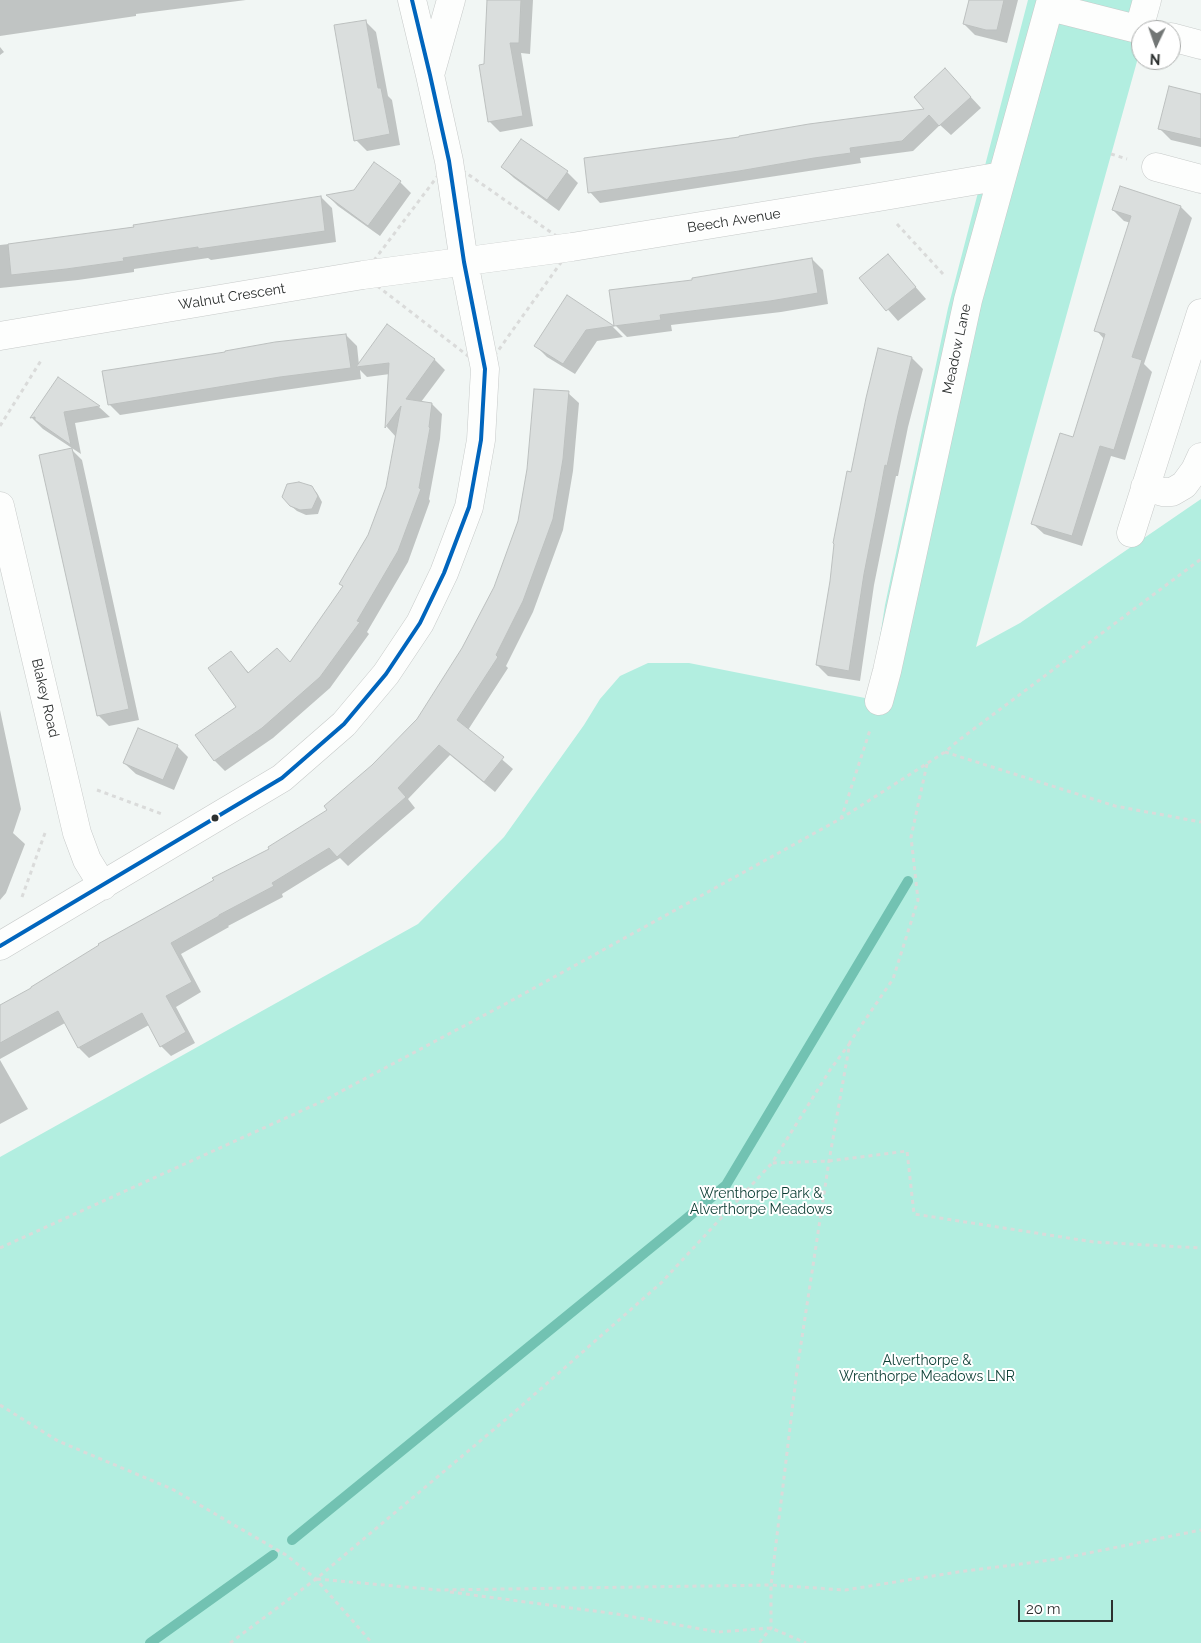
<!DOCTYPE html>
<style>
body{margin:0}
#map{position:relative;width:1201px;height:1643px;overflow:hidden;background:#f1f6f4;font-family:Raleway,sans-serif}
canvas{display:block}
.north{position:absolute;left:1131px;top:20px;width:50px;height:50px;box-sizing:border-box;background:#fff;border:1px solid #abadac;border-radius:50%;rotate:183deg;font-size:14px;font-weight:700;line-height:20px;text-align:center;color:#2d3130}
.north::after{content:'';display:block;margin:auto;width:18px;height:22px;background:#727675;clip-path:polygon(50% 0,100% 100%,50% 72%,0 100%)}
.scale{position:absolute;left:1018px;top:1600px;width:95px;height:22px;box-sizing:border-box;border:2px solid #2d3130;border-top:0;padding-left:6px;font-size:15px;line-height:18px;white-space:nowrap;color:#2d3130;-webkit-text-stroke:4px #fff;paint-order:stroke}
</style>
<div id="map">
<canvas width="1201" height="1643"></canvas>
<div class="north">N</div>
<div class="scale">20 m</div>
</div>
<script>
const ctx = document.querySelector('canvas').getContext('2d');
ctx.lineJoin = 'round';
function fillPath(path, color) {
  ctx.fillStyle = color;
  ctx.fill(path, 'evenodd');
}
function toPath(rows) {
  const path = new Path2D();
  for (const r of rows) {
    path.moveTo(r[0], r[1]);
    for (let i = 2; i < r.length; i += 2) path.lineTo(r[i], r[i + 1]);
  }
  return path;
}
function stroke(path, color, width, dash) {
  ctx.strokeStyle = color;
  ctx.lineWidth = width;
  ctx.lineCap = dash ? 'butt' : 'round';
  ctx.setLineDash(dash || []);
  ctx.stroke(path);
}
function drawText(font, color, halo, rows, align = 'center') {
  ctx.font = font + ' Raleway,sans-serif';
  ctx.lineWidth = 4;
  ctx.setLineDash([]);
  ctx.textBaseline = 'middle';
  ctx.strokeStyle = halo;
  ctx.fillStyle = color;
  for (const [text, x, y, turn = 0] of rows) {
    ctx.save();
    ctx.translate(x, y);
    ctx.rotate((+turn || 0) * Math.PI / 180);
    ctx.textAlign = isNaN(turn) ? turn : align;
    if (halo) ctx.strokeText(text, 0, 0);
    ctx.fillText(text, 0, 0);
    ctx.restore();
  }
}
const green = toPath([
 [1028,0,1154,0,1141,30,1141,47,1027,457,976,647,1020,623,1201,499,1201,1643,0,1643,0,1157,418,924,504,837,584,725,600,699,620,676,648,663,689,663,865,698,872,688,885,605,948,308]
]);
const shadow = toPath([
 [0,0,246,0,136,14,136,16,0,36],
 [488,0,533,0,530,54,521,53,533,126,500,132,489,121,485,65],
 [970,0,1018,0,1007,43,975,35,964,24],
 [365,21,376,32,388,96,392,100,400,145,367,151,356,140],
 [0,47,4,52,0,55],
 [956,81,981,108,951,135,940,125,913,151,860,158,861,163,600,203,590,192,740,138,927,110],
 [1201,95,1201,147,1171,140,1160,129],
 [502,167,567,172,578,183,559,211,514,178],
 [400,182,411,193,380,236,338,206,328,196],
 [1120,188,1181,207,1192,218,1144,364,1152,372,1125,460,1111,456,1082,546,1044,534,1032,523,1074,439,1105,340,1096,330,1131,223,1124,221,1113,210],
 [321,197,332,208,336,242,211,260,208,258,134,269,134,272,78,280,0,288,0,245,64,238],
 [888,255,926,299,898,321,861,279],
 [812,259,823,270,828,304,781,312,671,325,672,331,627,337,616,326,693,281],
 [567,297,613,327,623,337,597,341,575,374,547,357,536,346],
 [346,335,357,346,359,365,434,359,445,370,421,402,432,404,442,414,440,439,429,499,430,501,408,562,367,632,369,634,330,688,273,738,225,771,214,760,238,707,231,653,249,673,290,663,344,587,341,584,369,536,387,487,396,437,387,427,390,374,367,377,360,370,361,379,229,398,120,415,109,404],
 [912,358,923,369,908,427,898,476,896,476,874,585,860,681,828,676,817,665,852,473],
 [58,379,99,407,110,417,75,423,81,454,43,429,32,418],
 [568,393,579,403,573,471,563,530,533,612,506,666,508,668,468,730,513,769,495,792,450,755,408,799,415,808,348,866,340,858,282,894,283,897,228,926,229,927,181,954,201,992,176,1007,195,1043,171,1056,161,1046,149,1025,89,1058,79,1048,65,1023,0,1059,0,1007,271,849,329,810,418,719,463,648,495,588],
 [71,449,82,460,139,720,109,726,98,715],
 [312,488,317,493,322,502,318,514,306,515,297,511,291,506],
 [0,710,21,809,13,833,25,844,6,893,0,900],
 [177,746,188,757,174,790,136,774,124,763],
 [0,1060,28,1109,0,1124]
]);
const stream = toPath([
 [292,1540,686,1219,726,1185,908,881],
 [150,1643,273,1555]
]);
const building = toPath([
 [487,0,521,0,519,43,510,43,523,116,488,122,479,65,484,64,487,0],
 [969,0,1004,0,997,30,986,30,963,24,969,0],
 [366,20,378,88,381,88,390,134,354,141,334,25,366,20],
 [945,68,971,97,939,126,929,115,902,141,850,148,851,153,814,158,739,171,588,193,584,158,739,137,739,136,809,124,924,109,914,97,945,68],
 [1169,86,1201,94,1201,139,1158,129,1169,86],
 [521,139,568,171,547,200,501,167,521,139],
 [374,162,401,181,368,226,326,195,354,190,374,162],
 [1120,186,1181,206,1132,357,1142,360,1114,450,1100,446,1072,536,1031,524,1060,433,1073,437,1105,334,1094,331,1131,216,1112,210,1120,186],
 [321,196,325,231,198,249,198,247,123,258,124,261,66,269,11,275,8,244,134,227,133,225,321,196],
 [888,254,916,287,886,311,859,278,888,254],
 [812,258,818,293,770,301,660,315,661,320,614,326,609,290,692,280,692,278,812,258],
 [567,295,614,326,586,330,563,364,534,346,567,295],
 [387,324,435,359,406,399,432,403,429,427,430,428,419,488,421,489,398,551,357,621,360,622,320,677,262,728,214,761,195,735,236,707,208,668,231,651,248,673,277,648,290,662,343,586,339,584,368,535,386,487,401,406,385,428,389,363,356,367,387,324],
 [346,334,351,368,280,377,108,405,102,371,225,352,225,351,275,342,346,334],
 [878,348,912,357,898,415,887,466,885,465,876,513,864,574,849,671,816,665,830,581,834,544,833,543,847,471,851,472,866,398,878,348],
 [58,377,100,406,64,412,71,445,35,420,35,417,30,418,58,377],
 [534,389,569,391,563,459,553,519,523,601,496,655,498,657,457,720,504,757,484,782,439,745,398,788,406,797,337,857,329,848,272,883,274,886,219,915,219,916,171,943,192,982,166,996,186,1032,160,1047,142,1013,78,1048,58,1011,0,1043,0,1005,31,988,31,987,99,945,98,944,214,880,212,878,269,849,268,847,327,810,324,806,372,765,417,719,462,648,494,587,518,521,527,469,534,389],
 [72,448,129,709,97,716,39,455,72,448],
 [299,482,312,486,318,496,312,509,300,510,290,506,282,497,287,484,299,482],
 [138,728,178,745,163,780,123,763,138,728]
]);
const path = toPath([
 [1111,154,1127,159],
 [449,161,572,247,485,369,363,275,449,161],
 [897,224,943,274],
 [0,426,42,359],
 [945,752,1115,806,1201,822],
 [927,764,911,837,918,900,893,979,850,1042,829,1161,797,1370,771,1585,845,1590,958,1572,1059,1559,1201,1530],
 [97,790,162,814],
 [841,819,870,730],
 [22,897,45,833],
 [850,1043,830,1070,772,1163,829,1161,907,1151,914,1214,1094,1242,1201,1248],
 [0,1248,323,1101,507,1003,840,819,945,752,959,740,1201,559],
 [0,1405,58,1441,172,1489,286,1555,316,1579,372,1643],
 [317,1579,439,1590,771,1585,771,1628,759,1643],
 [450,1592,617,1614,718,1632,771,1628,806,1643],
 [230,1643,316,1579,511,1415,661,1283,772,1163]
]);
const minor = toPath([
 [1050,7,1141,30],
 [1139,29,1147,0],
 [1171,37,1201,45],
 [430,75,451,0],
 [1156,167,1201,179],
 [0,336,363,275,572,247,873,198,1002,176],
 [1145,487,1163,492,1172,492,1184,485,1195,470,1201,457],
 [0,506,77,833,87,860,103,886],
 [1131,533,1201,313],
 [879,701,887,671,968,300,1051,0],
 [0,946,282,778,344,724,386,674,420,623,444,573,469,507,481,440,485,369,464,262,449,161,430,75,412,0]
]);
const bus1 = toPath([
 [0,946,282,778,344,724,386,674,420,623,444,573,469,507,481,440,485,369,464,262,449,161,430,75,412,0]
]);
const markers = [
 [215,818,4.5,"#2d3130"]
];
const streetNames = [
 ["Beech Avenue",734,221,-9],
 ["Walnut Crescent",232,297,-9],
 ["Meadow Lane",957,349,-78],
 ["Blakey Road",45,698,77]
];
const parkNames = [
 ["Wrenthorpe Park &",761,1194],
 ["Alverthorpe Meadows",761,1210],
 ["Alverthorpe &",927,1361],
 ["Wrenthorpe Meadows LNR",927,1377]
];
fillPath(green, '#b2eee0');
fillPath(shadow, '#0003');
stroke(stream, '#72c2b2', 10);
fillPath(building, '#dadedd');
stroke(building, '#bcc0bf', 1);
stroke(minor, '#c7cac9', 29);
stroke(path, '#dadbda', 3, [4, 4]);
stroke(minor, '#fdfefd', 28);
stroke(bus1, '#0065bd', 4);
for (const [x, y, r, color] of markers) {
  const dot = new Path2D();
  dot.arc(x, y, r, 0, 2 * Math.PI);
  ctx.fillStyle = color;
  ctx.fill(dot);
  stroke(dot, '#fff', 2);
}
drawText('14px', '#2d3130', '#fff', streetNames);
drawText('14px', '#0c3e34', '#fff', parkNames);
</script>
